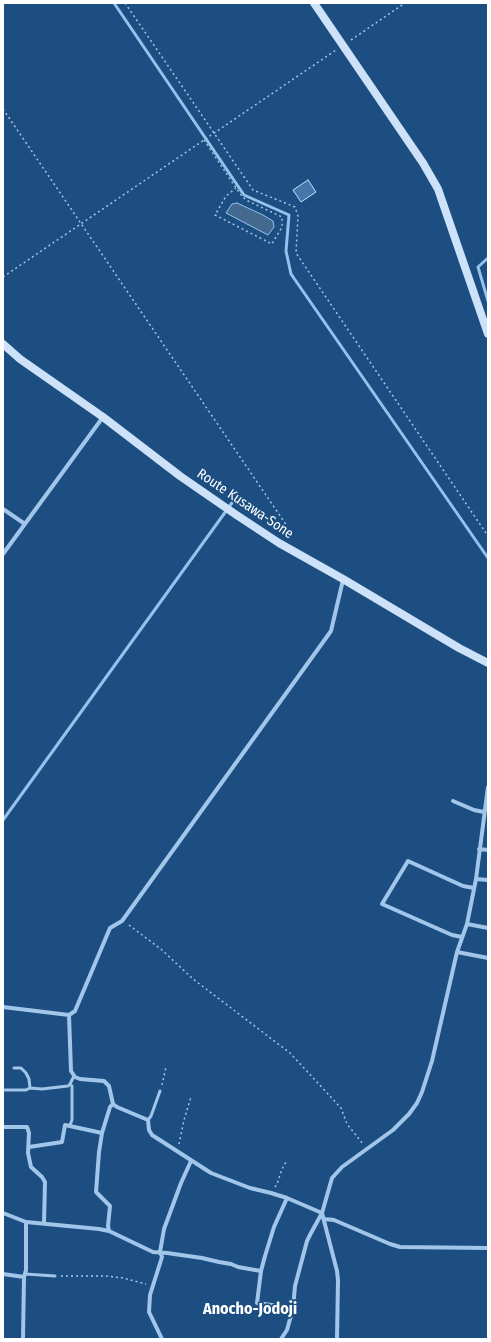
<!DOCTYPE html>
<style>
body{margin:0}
#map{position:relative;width:491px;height:1342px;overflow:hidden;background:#1c4e82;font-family:"Fira Sans Condensed",sans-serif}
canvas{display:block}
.frame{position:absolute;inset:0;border:4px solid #fff;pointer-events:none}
</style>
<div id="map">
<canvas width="491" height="1342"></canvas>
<div class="frame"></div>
</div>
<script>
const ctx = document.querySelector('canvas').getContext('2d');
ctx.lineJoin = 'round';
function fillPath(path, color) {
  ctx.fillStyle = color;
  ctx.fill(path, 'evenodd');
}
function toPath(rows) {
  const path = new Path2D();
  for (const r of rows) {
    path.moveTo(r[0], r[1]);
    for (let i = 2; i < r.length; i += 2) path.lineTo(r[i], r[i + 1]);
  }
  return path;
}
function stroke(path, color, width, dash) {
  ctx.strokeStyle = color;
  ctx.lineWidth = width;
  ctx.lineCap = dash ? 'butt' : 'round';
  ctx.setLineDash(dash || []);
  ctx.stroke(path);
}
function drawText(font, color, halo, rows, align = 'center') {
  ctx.font = font + ' "Fira Sans Condensed",sans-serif';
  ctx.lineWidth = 3.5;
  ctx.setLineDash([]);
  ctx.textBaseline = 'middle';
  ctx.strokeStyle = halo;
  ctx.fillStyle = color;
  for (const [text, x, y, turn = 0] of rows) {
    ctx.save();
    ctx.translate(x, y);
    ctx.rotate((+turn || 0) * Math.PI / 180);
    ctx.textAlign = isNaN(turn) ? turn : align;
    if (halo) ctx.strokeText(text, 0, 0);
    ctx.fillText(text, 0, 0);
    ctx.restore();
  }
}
const water = toPath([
 [237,203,263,215,273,221,274,227,268,235,226,213,232,204,237,203]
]);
const stream = toPath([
 [114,3,244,195,289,215,286,251,291,274,488,558],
 [488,258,478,267,488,301],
 [3,820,234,500]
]);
const building = toPath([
 [308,180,316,192,301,202,293,190,308,180]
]);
const path = toPath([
 [125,3,253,190,295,207,298,216,296,253,488,536],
 [351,40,405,3],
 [3,109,287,526,283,535],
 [204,140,236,188,241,195,246,200,282,217,282,227,272,244,215,215,226,196,236,188],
 [3,277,336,50],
 [129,925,162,950,193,979,290,1053,341,1108,347,1124,363,1144],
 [162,1085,166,1067],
 [179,1144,184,1120,191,1097],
 [275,1187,277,1184,282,1169,286,1162],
 [61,1276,106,1276,123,1278,146,1284]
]);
const lane = toPath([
 [14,1068,21,1068,26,1073,29,1079,30,1088,42,1089,68,1086,70,1084,74,1076],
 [5,1090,26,1090,30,1088],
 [148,1120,151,1116,160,1091],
 [70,1125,72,1120,72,1086,70,1084],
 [25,1274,55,1276]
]);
const street = toPath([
 [3,509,25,524],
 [3,554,103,417],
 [453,801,474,810,484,812],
 [479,849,488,850],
 [476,879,488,880],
 [467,924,488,928],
 [462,937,452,935,382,904,408,861,463,886,474,888],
 [457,952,488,958],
 [3,1007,69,1015,75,1011,110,928,122,921,331,631,343,580],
 [69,1015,71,1071,75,1077,80,1079,104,1081,109,1086,113,1104,117,1107,148,1120,149,1130,152,1135,211,1173,250,1188,271,1193,287,1198,322,1213],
 [3,1127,27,1127,29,1133,28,1153,31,1167,42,1177,45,1182,44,1223],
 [29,1147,62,1142,65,1125,102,1133],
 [287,1198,274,1227,265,1256,261,1271,257,1303,293,1308],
 [3,1213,26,1222],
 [322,1213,337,1271,338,1280,337,1339],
 [324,1219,334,1220,390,1244,400,1247,488,1248],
 [109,1231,108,1226,110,1206,96,1192,99,1152,102,1133,110,1107,113,1104],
 [3,1274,24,1277],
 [23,1339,24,1277,26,1270,26,1222,99,1229,109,1231,153,1252,167,1253,202,1258,219,1262,231,1264,238,1267,255,1270,261,1271],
 [162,1339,149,1312,150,1295,162,1257,160,1252,164,1229,181,1183,191,1161],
 [281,1339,287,1330,293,1308,295,1286,307,1241,311,1233,322,1213,332,1178,342,1167,393,1130,409,1114,417,1103,422,1092,432,1061,457,952,467,924,476,879,488,787]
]);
const secondary = toPath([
 [314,3,423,163,438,189,488,334],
 [3,344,20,359,103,417,180,476,235,514,279,543,343,579,459,648,488,663]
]);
const streetNames = [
 ["Route Kusawa-Sone",245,504,34]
];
const quarterNames = [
 ["Anocho-Jodoji",250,1310]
];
fillPath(water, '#43698f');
stroke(water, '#94c2ec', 1);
stroke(stream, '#94c2ec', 3);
fillPath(building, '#4478ab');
stroke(building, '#c6dff8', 1);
stroke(path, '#a1c6ea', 1.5, [2, 3]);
stroke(lane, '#a1c6ea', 3);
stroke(street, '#a1c6ea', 4);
stroke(secondary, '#cde2f8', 8);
drawText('14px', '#fff', '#1c4e82', streetNames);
drawText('bold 16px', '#fff', '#1c4e82', quarterNames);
</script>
